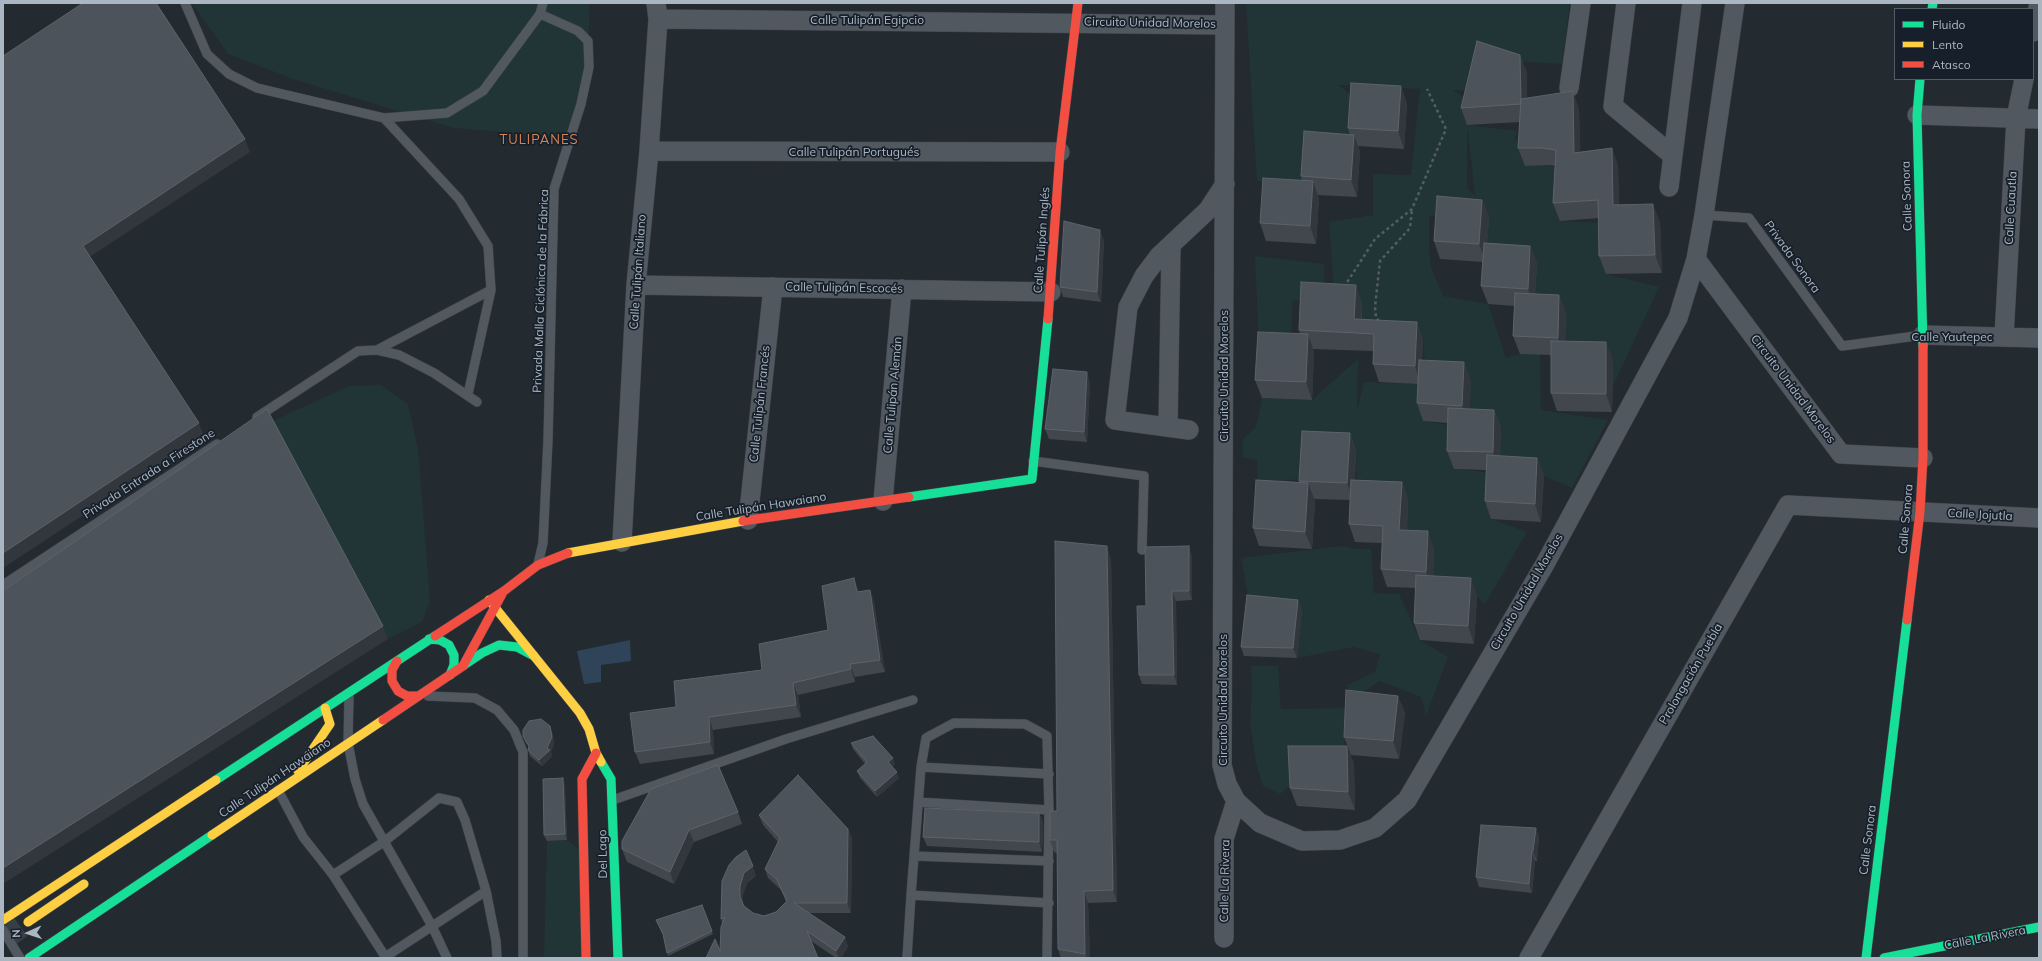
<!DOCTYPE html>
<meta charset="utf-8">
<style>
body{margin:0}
#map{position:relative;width:2042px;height:961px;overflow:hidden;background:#232a30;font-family:Mulish,sans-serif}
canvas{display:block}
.frame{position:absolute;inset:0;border:4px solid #abb6c3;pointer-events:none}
.legend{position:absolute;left:1894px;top:8px;width:140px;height:72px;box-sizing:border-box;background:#17202a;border:1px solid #525c67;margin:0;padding:5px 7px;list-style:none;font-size:12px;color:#abb6c3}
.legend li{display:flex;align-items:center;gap:8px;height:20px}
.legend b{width:20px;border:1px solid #525c67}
.north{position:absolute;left:8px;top:913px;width:40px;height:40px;-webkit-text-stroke:3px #17202a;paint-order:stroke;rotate:267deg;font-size:11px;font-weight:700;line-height:16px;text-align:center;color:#abb6c3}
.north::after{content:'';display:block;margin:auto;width:14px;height:18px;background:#abb6c3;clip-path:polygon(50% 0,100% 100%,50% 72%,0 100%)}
</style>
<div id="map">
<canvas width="2042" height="961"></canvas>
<div class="frame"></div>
<ul class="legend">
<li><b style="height:5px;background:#16e098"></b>Fluido</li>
<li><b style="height:5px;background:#ffcf43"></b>Lento</li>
<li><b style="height:5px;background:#f24e42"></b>Atasco</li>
</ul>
<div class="north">N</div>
</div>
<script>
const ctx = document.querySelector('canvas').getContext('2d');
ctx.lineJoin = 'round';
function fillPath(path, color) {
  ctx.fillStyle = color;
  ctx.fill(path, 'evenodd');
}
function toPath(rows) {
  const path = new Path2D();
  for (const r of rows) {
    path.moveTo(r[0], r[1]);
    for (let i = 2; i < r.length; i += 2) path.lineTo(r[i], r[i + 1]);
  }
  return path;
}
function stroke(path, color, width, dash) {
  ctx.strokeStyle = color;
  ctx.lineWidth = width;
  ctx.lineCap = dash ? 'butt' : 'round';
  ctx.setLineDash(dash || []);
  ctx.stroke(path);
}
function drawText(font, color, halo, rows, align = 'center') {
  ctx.font = font + ' Mulish,sans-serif';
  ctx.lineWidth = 3.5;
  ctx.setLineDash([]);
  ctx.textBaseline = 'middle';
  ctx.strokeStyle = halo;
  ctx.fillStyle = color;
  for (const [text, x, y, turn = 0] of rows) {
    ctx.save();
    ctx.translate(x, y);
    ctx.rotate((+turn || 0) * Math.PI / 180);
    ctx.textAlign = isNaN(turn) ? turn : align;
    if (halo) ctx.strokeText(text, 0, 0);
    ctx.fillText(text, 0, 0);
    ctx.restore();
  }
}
const green = toPath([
 [192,3,590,3,587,63,567,137,454,128,293,79,228,54],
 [1246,3,1570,3,1562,64,1483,59,1478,91,1453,90,1467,100,1467,125,1517,131,1515,140,1523,140,1525,166,1549,165,1562,172,1560,221,1605,223,1606,274,1659,287,1613,386,1613,359,1564,356,1534,307,1486,262,1443,214,1429,216,1429,247,1431,267,1443,296,1488,304,1506,358,1520,354,1540,354,1541,410,1608,420,1572,488,1544,476,1500,470,1468,424,1426,377,1423,339,1381,337,1335,301,1329,222,1373,215,1373,174,1411,175,1420,89,1339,85,1357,101,1354,145,1310,149,1308,184,1257,181],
 [1467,130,1468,130,1475,196,1467,188],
 [1255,256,1324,264,1325,295,1292,301,1291,345,1259,346],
 [1358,359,1357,412,1364,382,1421,384,1423,421,1455,426,1454,469,1493,473,1491,519,1527,532,1485,604,1477,596,1432,589,1357,498,1356,451,1307,478,1258,484,1257,460,1242,457,1243,439,1256,427,1262,398,1312,400],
 [381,385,408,404,418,449,430,601,422,622,388,639,271,422,349,386],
 [1342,546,1358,549,1371,549,1374,593,1399,594,1420,640,1448,657,1426,716,1421,697,1380,681,1352,699,1347,685,1375,672,1380,654,1354,647,1297,658,1301,610,1250,604,1241,558],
 [1251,666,1278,666,1281,709,1347,708,1344,749,1294,781,1280,794,1263,786,1257,767,1250,723,1252,690],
 [567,840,585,854,583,958,544,958,547,841]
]);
const water = toPath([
 [630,640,631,661,601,665,601,682,584,684,577,651]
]);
const secondaryTunnel = toPath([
 [3,940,28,922]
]);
const path = toPath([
 [1344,287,1375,239,1412,209,1446,129,1427,89],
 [1379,321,1376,318,1375,307,1380,261,1410,228,1412,209]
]);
const lane = toPath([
 [185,3,207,54,229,74,257,88,384,118,447,113,483,91,540,14,543,3],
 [1704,215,1749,218,1842,346,1923,335],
 [377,350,491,290,488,246,459,199,384,118],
 [468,394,491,290],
 [257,417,358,351,377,350,399,355,434,373,477,402],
 [1033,461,1144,476,1142,550],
 [538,564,543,543,548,440,554,189,581,104,589,67,588,41,578,31,540,14],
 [3,585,217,444],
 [349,696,348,743,355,779,363,804,432,926,447,958],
 [428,696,475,698,497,710,514,730,523,752,523,958],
 [921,767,1049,774],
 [278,790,303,837,333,875,386,958],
 [613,800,786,739,913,700],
 [918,802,1049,810],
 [914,856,1049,861],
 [333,875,385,841,439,798,457,802,465,820,486,891,496,941,497,958],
 [911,895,921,767,926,738,954,723,1025,724,1047,736,1049,810,1047,958],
 [3,930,20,958],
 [385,957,486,891],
 [907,958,911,895,1049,903]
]);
const street = toPath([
 [1225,3,1222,765,1227,784,1236,801,1260,823,1302,841,1340,840,1375,828,1407,800,1545,564,1678,318,1696,259,1704,215,1735,3],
 [1626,3,1613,106,1672,155],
 [658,19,1223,25],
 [2033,32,2039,3],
 [1569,88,1581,3],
 [1917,115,2039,119],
 [649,151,1060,152],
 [1669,187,1692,3],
 [1696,259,1841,454,1923,458],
 [636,285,1051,292],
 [1923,335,2039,338],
 [2004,337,2016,118,2024,79],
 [1168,427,1171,246],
 [1189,430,1115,420,1128,307,1144,276,1159,256,1208,210,1225,184],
 [883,501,902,289],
 [748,520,773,287],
 [622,542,636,285,649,151,658,19,656,3],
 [1224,938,1224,839,1236,801],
 [1529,958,1788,505,2039,518]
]);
const fast = toPath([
 [1932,9,1933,3],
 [1920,79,1917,115,1923,346],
 [909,497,1032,479,1048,319],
 [429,639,440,640,449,645,454,655,454,665,450,675],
 [464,665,482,653,499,645,517,647,534,656],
 [601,762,611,779,618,958],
 [216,780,435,636],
 [29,958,212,835],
 [1866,958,1907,620],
 [1884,958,2039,927]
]);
const slow = toPath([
 [568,553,743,521],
 [489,600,580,713,589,729,596,753,601,762],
 [298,771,330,724,325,708],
 [212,835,383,720],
 [3,920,216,780],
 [28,922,84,884]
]);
const jam = toPath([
 [1048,319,1060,152,1078,3],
 [743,521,909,497],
 [1907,620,1920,512,1923,458,1923,346],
 [435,636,504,591,538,565,568,553],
 [397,661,392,670,392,681,398,691,407,696,418,696],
 [383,720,463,666,502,594],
 [586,958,582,779,596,753]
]);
const wall = toPath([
 [1520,55,1527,73,1527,98,1579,109,1580,152,1612,148,1618,166,1619,205,1660,222,1662,273,1606,274,1599,256,1599,218,1560,221,1553,203,1555,166,1549,165,1525,166,1518,148,1520,122,1467,125,1461,108],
 [1401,86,1407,104,1404,149,1358,146,1360,152,1357,197,1317,195,1319,199,1316,244,1266,241,1260,223,1302,181,1301,176,1350,135,1348,128],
 [1482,200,1489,217,1487,243,1530,246,1537,264,1535,294,1559,295,1566,313,1565,341,1613,359,1612,412,1557,411,1551,393,1551,355,1520,354,1513,336,1515,306,1488,304,1481,286,1483,262,1440,259,1434,241],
 [1104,240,1101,302,1063,297,1060,287],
 [1362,303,1362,319,1423,339,1422,360,1471,380,1469,409,1494,410,1501,428,1500,456,1537,458,1544,476,1541,522,1491,519,1485,501,1486,470,1454,469,1447,451,1448,423,1423,421,1417,403,1418,384,1379,382,1373,364,1373,351,1313,349,1314,352,1312,400,1262,398,1255,380,1300,334,1299,330],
 [1090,382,1087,442,1049,439,1045,429],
 [1350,433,1356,451,1355,480,1402,482,1408,500,1407,530,1434,549,1433,576,1477,596,1474,644,1420,640,1414,623,1416,588,1387,587,1381,569,1382,543,1355,542,1349,524,1350,500,1314,499,1315,501,1312,549,1259,546,1253,528,1300,483,1299,481],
 [1192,556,1192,600,1176,601,1177,685,1142,684,1139,675,1146,606],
 [1111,559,1117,902,1088,903,1090,958,1061,958,1058,949,1057,853,1054,852,1050,840,1057,811],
 [870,590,874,602,885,672,855,677,855,682,798,695,801,717,713,730,714,754,640,764,635,752,676,707,762,670,828,630,859,592],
 [1302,610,1297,658,1244,656,1241,647],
 [1398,696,1405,713,1399,759,1351,755,1344,737],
 [550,726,552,732,554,743,551,752,552,756,542,766,530,756,528,750,529,747,525,742,523,736],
 [851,743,895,764,892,767,899,778,877,797,860,778,857,771,865,764,853,749],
 [1347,746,1354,764,1355,810,1297,806,1290,788],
 [565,784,567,840,547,841,544,835],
 [738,812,742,824,694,842,674,884,627,862,622,849],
 [1039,813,1043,823,1042,852,927,846,923,837],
 [759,815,848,829,852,838,851,913,809,913,845,937,848,947,841,958,836,958,811,941,720,951,722,923,721,919,722,881,756,876,747,883,743,895,743,904,744,906,753,913,764,916,776,912,786,902,781,890,768,878,765,869,778,842,763,825],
 [1536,828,1539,838,1537,861,1535,861,1532,893,1479,887,1476,877],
 [702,905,713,934,668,956,663,935,656,920]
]);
const shadedWall = toPath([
 [1520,55,1527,73,1527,121,1521,104],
 [1401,86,1407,104,1404,149,1398,131],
 [1573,91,1579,109,1581,170,1574,153],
 [1354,135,1360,152,1357,197,1351,180],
 [245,139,250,152,88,258,83,246],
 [1612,148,1618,166,1620,223,1613,205],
 [1313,181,1319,199,1316,244,1310,226],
 [1482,200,1489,217,1486,262,1479,244],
 [1653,204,1660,222,1662,273,1655,255],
 [1100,230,1104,240,1101,302,1097,292],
 [1530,246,1537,264,1534,307,1528,289],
 [1356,285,1362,303,1361,333,1354,319],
 [1559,295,1566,313,1564,356,1558,338],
 [1417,322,1423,339,1421,384,1415,366],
 [1308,334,1314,352,1312,400,1306,382],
 [1606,342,1613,359,1612,412,1606,394],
 [1464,362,1471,380,1468,424,1462,406],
 [1087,372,1090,382,1087,442,1084,432],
 [1494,410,1501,428,1500,470,1493,452],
 [199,423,204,436,3,568,3,553],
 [1350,433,1356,451,1354,501,1347,483],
 [1537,458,1544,476,1541,522,1535,504],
 [1402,482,1408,500,1406,547,1399,530],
 [1308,483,1315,501,1312,549,1305,532],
 [1428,531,1434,549,1432,589,1426,572],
 [1107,546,1111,559,1117,902,1113,890],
 [1189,546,1192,556,1192,600,1189,591],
 [854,578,859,591,862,604,857,592],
 [1471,578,1477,596,1474,644,1468,626],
 [870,590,874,602,885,672,880,660],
 [1172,591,1176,601,1177,685,1174,675],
 [1298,600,1302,610,1297,658,1293,648],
 [383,626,388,639,3,884,3,868],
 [850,664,855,677,855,682,851,669],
 [793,683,798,695,801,717,796,705],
 [1398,696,1405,713,1399,759,1393,741],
 [709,717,713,730,714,754,710,742],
 [550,726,552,732,554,743,551,752,552,756,542,766,539,760,547,748],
 [1347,746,1354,764,1355,810,1348,792],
 [893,758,895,764,891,769,888,762],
 [897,772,899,778,877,797,875,791],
 [563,778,565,784,567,840,565,834],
 [1039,813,1043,823,1042,852,1039,842],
 [1536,828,1539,838,1537,861,1533,851],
 [848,829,852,838,851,913,847,903],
 [689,830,694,842,674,884,670,872],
 [1532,851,1535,861,1532,893,1529,884],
 [753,866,756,876,747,883,743,895,743,907,740,897,740,886,744,873],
 [1084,891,1088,903,1090,958,1087,958,1085,954],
 [845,937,848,947,841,958,839,958,836,951]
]);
const building = toPath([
 [83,3,156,3,245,139,83,246,199,423,3,553,3,56,83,3],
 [1477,41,1520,55,1521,104,1461,108,1477,41],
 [1351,83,1401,86,1398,131,1348,128,1351,83],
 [1573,91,1574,153,1612,148,1613,205,1653,204,1655,255,1599,256,1598,200,1553,203,1556,150,1542,148,1518,148,1521,99,1573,91],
 [1304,131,1354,135,1351,180,1301,176,1304,131],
 [1263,178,1313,181,1310,226,1260,223,1263,178],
 [1437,196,1482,200,1479,244,1434,241,1437,196],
 [1064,221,1100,230,1097,292,1060,287,1064,221],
 [1484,243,1530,246,1528,289,1481,286,1484,243],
 [1301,282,1356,285,1354,319,1417,322,1415,366,1373,364,1374,334,1299,330,1301,282],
 [1515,293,1559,295,1558,338,1513,336,1515,293],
 [1258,332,1308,334,1306,382,1255,380,1258,332],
 [1551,341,1606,342,1606,394,1551,393,1551,341],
 [1419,360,1464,362,1462,406,1417,403,1419,360],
 [1053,369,1087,372,1084,432,1045,429,1053,369],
 [1448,408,1494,410,1493,452,1447,451,1448,408],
 [267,409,383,626,3,868,3,591,267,409],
 [1302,431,1350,433,1347,483,1299,481,1302,431],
 [1487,455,1537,458,1535,504,1485,501,1487,455],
 [1256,480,1308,483,1305,532,1253,528,1256,480],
 [1351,480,1402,482,1399,530,1428,531,1426,572,1381,569,1383,526,1349,524,1351,480],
 [1055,541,1107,546,1113,890,1084,891,1085,954,1058,949,1057,840,1050,840,1050,811,1057,811,1055,541],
 [1189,546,1189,591,1172,591,1174,675,1139,675,1137,606,1146,606,1145,547,1189,546],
 [1416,575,1471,578,1468,626,1414,623,1416,575],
 [854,578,857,592,870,590,880,660,850,664,851,669,793,683,796,705,709,717,710,742,635,752,630,713,676,707,674,681,762,670,759,644,828,630,822,586,854,578],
 [1247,595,1298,600,1293,648,1241,647,1247,595],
 [1346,690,1398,696,1393,741,1344,737,1346,690],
 [541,719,550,726,552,737,547,748,550,750,539,760,528,750,529,746,523,736,523,730,529,721,541,719],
 [873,736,893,758,888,762,897,772,875,791,857,771,867,762,851,743,873,736],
 [1288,746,1347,746,1348,792,1290,788,1288,746],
 [718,765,738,812,689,830,670,872,622,849,622,841,651,789,718,765],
 [798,775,848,829,847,903,794,903,845,937,836,951,807,931,818,958,706,958,715,939,720,951,721,927,725,917,721,919,722,881,729,865,736,857,746,850,753,866,744,873,740,886,740,897,744,906,753,913,764,916,776,912,787,901,777,880,765,869,780,838,759,815,798,775],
 [563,778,565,834,544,835,543,779,563,778],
 [925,808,1039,813,1039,842,923,837,925,808],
 [1481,825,1536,828,1533,851,1532,851,1529,884,1476,877,1481,825],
 [702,905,712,931,667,953,663,934,656,920,702,905]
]);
const streetNames = [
 ["Calle Tulipán Egipcio",867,20],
 ["Circuito Unidad Morelos",1150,23,1],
 ["Calle Tulipán Portugués",854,152],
 ["Calle Sonora",1907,196,-92],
 ["Calle Cuautla",2011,208,-87],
 ["Calle Tulipán Inglés",1042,240,-86],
 ["Privada Sonora",1792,257,54],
 ["Calle Tulipán Italiano",638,272,-86],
 ["Calle Tulipán Escocés",844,288,1],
 ["Privada Malla Ciclónica de la Fábrica",541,291,-88],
 ["Calle Yautepec",1952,337],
 ["Circuito Unidad Morelos",1224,376,-90],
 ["Circuito Unidad Morelos",1793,389,53],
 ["Calle Tulipán Alemán",893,395,-85],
 ["Calle Tulipán Francés",760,404,-84],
 ["Privada Entrada a Firestone",149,474,-33],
 ["Calle Tulipán Hawaiano",761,507,-9],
 ["Calle Jojutla",1980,515,3],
 ["Calle Sonora",1906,519,-85],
 ["Circuito Unidad Morelos",1527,592,-60],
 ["Prolongación Puebla",1691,674,-60],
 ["Circuito Unidad Morelos",1223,700,-90],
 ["Calle Tulipán Hawaiano",275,778,-34],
 ["Calle Sonora",1868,840,-83],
 ["Del Lago",603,854,-91],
 ["Calle La Rivera",1225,881,-89],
 ["Calle La Rivera",1985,938,-11]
];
const neighbourhoodNames = [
 ["TULIPANES",539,140]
];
fillPath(green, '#213536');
fillPath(water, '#304459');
stroke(secondaryTunnel, '#373f46', 22, [22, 11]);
stroke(lane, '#3f4449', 10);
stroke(street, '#3f4449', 20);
stroke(fast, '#3f4449', 10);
stroke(slow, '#3f4449', 10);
stroke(jam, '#3f4449', 10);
stroke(path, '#565d62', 2.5, [3, 3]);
stroke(lane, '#52585f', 9);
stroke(street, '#52585f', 19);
stroke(fast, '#16e098', 9);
stroke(slow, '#ffcf43', 9);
stroke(jam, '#f24e42', 9);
fillPath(wall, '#42474e');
fillPath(shadedWall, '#31373d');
fillPath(building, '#4d535a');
stroke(building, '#5c636b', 1);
drawText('12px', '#abb6c3', '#17202a', streetNames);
ctx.letterSpacing = '1px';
drawText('13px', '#d38356', '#17202a', neighbourhoodNames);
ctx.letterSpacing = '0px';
</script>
